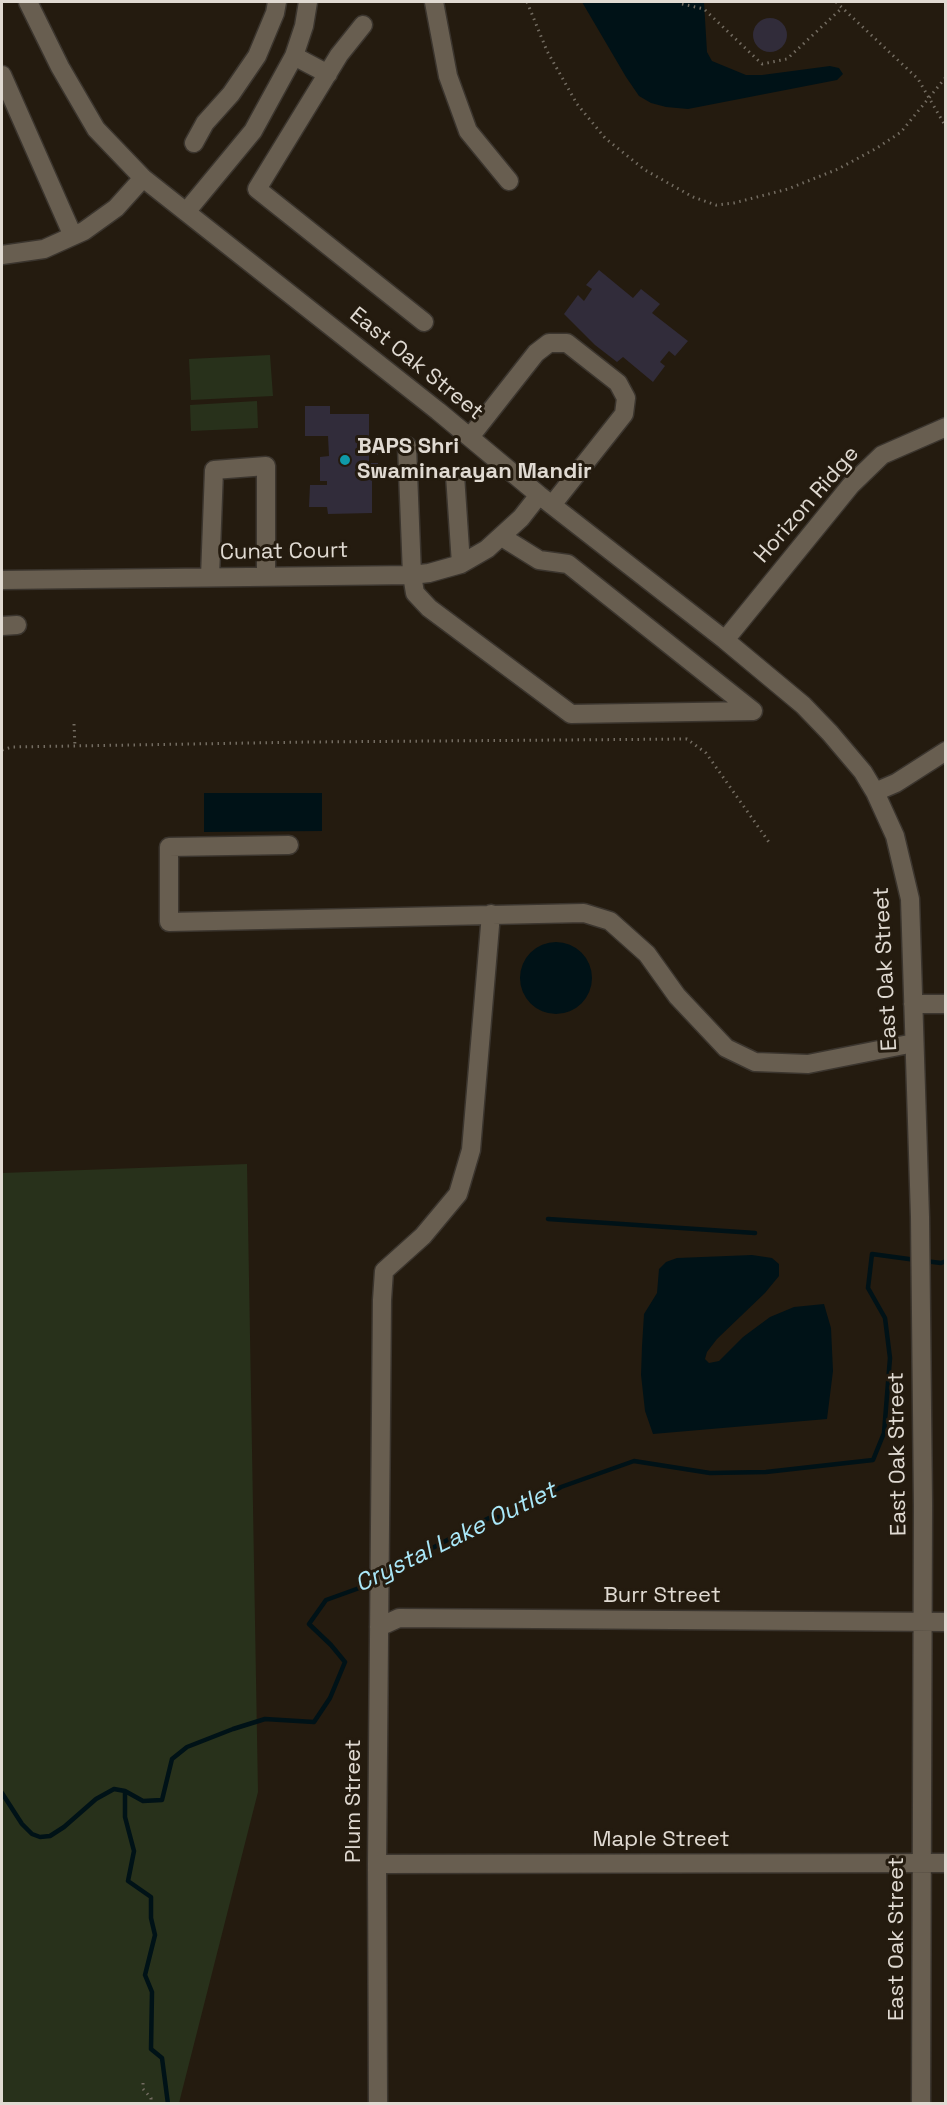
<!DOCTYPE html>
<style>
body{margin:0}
#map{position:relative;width:947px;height:2105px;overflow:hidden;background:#241b0f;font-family:"Space Grotesk",sans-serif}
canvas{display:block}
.frame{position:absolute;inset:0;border:3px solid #e0dad2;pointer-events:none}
</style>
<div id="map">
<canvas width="947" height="2105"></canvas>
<div class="frame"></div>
</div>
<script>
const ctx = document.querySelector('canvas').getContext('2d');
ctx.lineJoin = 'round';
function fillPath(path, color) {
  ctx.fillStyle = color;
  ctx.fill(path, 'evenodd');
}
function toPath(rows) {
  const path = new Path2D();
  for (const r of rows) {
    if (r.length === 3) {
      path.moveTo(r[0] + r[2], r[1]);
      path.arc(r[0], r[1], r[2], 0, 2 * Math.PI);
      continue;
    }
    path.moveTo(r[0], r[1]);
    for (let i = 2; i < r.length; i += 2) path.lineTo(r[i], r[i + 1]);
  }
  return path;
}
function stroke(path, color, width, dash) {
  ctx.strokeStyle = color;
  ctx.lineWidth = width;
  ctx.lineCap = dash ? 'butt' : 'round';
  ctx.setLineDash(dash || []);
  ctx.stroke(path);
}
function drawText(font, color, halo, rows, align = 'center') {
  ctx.font = font + ' "Space Grotesk",sans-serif';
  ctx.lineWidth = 6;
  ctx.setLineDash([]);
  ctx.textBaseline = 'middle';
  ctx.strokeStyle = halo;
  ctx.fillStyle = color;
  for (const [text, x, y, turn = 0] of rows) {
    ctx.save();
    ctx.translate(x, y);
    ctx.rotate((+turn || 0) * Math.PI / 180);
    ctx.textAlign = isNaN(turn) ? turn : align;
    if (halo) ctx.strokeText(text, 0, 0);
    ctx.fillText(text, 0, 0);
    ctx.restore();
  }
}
const green = toPath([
 [270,355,273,396,191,400,189,359],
 [257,401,258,428,191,431,190,405],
 [247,1164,258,1792,179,2103,2,2103,2,1173]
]);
const water = toPath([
 [582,2,704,2,707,52,712,61,746,75,762,75,830,66,839,68,843,74,837,80,688,109,666,107,651,103,639,96,626,77],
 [204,793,322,793,322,831,204,832],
 [556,978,36],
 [752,1255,772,1258,779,1264,779,1276,765,1293,717,1339,707,1352,705,1359,709,1363,719,1361,743,1337,770,1317,794,1307,824,1304,831,1328,833,1371,827,1419,653,1434,645,1411,641,1375,642,1346,644,1314,657,1293,659,1269,666,1262,677,1258]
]);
const stream = toPath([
 [548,1219,755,1233],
 [925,1261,941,1263,946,1261],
 [384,1578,393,1574,423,1553,489,1518,510,1516,561,1487,634,1461,710,1473,766,1472,873,1460,884,1433,890,1358,885,1318,868,1288,872,1254,916,1260],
 [125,1791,125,1817,134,1851,128,1881,151,1897,151,1918,155,1935,145,1975,152,1992,151,2049,162,2058,168,2104],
 [2,1793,22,1824,32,1834,40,1837,50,1836,64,1827,96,1799,114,1789,125,1791,143,1801,162,1800,172,1759,187,1747,233,1729,265,1719,314,1722,330,1698,345,1662,331,1645,309,1624,326,1600,376,1582]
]);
const building = toPath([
 [770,35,17],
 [599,270,633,298,641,289,660,304,652,313,688,341,675,356,669,351,660,362,665,366,653,382,623,357,617,362,595,345,564,314,578,295,584,301,592,289,586,285],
 [305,406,330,406,330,414,369,414,369,444,378,444,378,455,369,455,369,463,378,463,378,481,372,481,372,513,328,514,327,507,309,507,310,485,327,485,327,481,320,481,320,457,329,456,328,436,305,436]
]);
const path = toPath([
 [527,2,547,51,577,104,605,138,645,170,693,197,716,205,734,203,788,189,838,169,877,148,901,132,946,77],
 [836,2,918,79,946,127],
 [682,4,704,9,762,64,787,59,842,8],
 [74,724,75,746],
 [2,750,12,747,310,742,687,739,706,753,771,845],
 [143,2083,143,2089,151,2098,151,2104]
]);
const minor = toPath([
 [28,2,60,67,96,129,143,178,438,411,539,495,725,640,803,705,830,733,863,772,875,792,895,836,910,899,920,1217,923,1505,921,2104],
 [434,2,448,76,468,131,509,181],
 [363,25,339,55,257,189,424,322],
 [294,56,328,74],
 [2,75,73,236],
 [194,143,205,123,231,94,257,56,275,13,277,2],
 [186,212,253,131,294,56,304,26,308,2],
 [2,255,44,249,84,231,116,208,143,178],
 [470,437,536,353,549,343,567,343,618,383,626,398,624,414,552,505],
 [407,446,412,575,415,593,429,608,571,714,753,711],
 [455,475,461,564],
 [502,537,539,560,568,564,753,711],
 [210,577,214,470,266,466,266,576],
 [2,580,412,575,429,573,461,564,487,549,521,518,539,495],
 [2,626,17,625],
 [725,640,851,485,882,455,946,427],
 [875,792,896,783,946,751],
 [289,845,169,847,169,922,584,913,610,921,647,954,677,996,726,1048,755,1062,808,1064,914,1043],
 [913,1004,946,1004],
 [379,1627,399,1618,946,1622],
 [377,1864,946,1863],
 [378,2104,377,1864,382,1300,384,1271,423,1236,458,1194,471,1150,491,914]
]);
const markers = [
 [345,460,6,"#0f9aa8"]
];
const streetNames = [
 ["East Oak Street",416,364,39],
 ["Horizon Ridge",807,505,-49],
 ["Cunat Court",284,552,-1],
 ["East Oak Street",886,969,-93],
 ["East Oak Street",898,1454,-91],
 ["Burr Street",662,1596],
 ["Plum Street",354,1801,-90],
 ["Maple Street",661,1840],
 ["East Oak Street",897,1939,-90]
];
const poiNames = [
 ["BAPS Shri",357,447],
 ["Swaminarayan Mandir",357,472]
];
const waterNames = [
 ["Crystal Lake Outlet",456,1538,-26]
];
fillPath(green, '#28311b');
fillPath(water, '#001217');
stroke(stream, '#001217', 4.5);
fillPath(building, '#312c3a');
stroke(minor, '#3b352e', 21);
stroke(path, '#736c61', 3, [1.5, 4.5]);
stroke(minor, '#685e50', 18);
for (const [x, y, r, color] of markers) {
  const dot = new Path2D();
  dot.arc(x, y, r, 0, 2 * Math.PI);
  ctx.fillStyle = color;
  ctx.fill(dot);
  stroke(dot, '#241b0f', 2);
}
drawText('22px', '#e0dad2', '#241b0f', streetNames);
drawText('bold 22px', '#e0dad2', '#241b0f', poiNames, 'left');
drawText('italic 24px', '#aae8f9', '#241b0f', waterNames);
</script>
